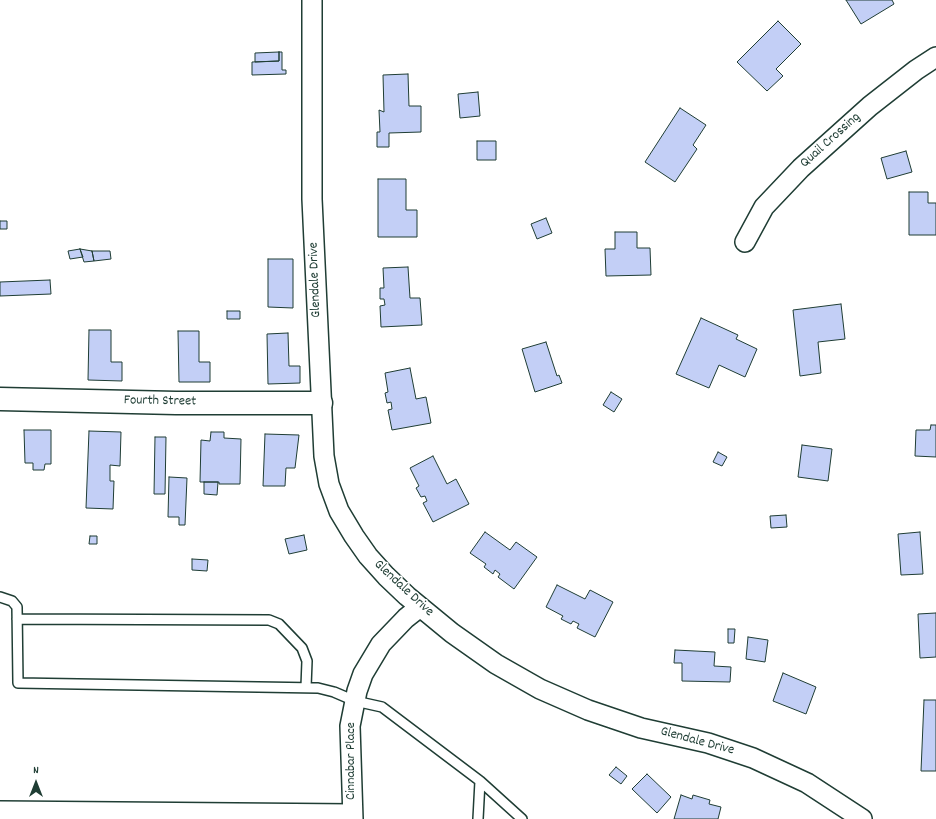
<!DOCTYPE html>
<style>
body{margin:0}
#map{position:relative;width:936px;height:819px;overflow:hidden;background:#fff;font-family:Dekko,sans-serif}
canvas{display:block}
.north{position:absolute;left:16px;top:763px;width:40px;height:40px;-webkit-text-stroke:3px #fff;paint-order:stroke;rotate:0deg;font-size:11px;font-weight:700;line-height:16px;text-align:center;color:#1f3d34}
.north::after{content:'';display:block;margin:auto;width:14px;height:18px;background:#1f3d34;clip-path:polygon(50% 0,100% 100%,50% 72%,0 100%)}
</style>
<div id="map">
<canvas width="936" height="819"></canvas>
<div class="north">N</div>
</div>
<script>
const ctx = document.querySelector('canvas').getContext('2d');
ctx.lineJoin = 'round';
function fillPath(path, color) {
  ctx.fillStyle = color;
  ctx.fill(path, 'evenodd');
}
function toPath(rows) {
  const path = new Path2D();
  for (const r of rows) {
    path.moveTo(r[0], r[1]);
    for (let i = 2; i < r.length; i += 2) path.lineTo(r[i], r[i + 1]);
  }
  return path;
}
function stroke(path, color, width, dash) {
  ctx.strokeStyle = color;
  ctx.lineWidth = width;
  ctx.lineCap = dash ? 'butt' : 'round';
  ctx.setLineDash(dash || []);
  ctx.stroke(path);
}
function drawText(font, color, halo, rows, align = 'center') {
  ctx.font = font + ' Dekko,sans-serif';
  ctx.lineWidth = 3;
  ctx.setLineDash([]);
  ctx.textBaseline = 'middle';
  ctx.strokeStyle = halo;
  ctx.fillStyle = color;
  for (const [text, x, y, turn = 0] of rows) {
    ctx.save();
    ctx.translate(x, y);
    ctx.rotate((+turn || 0) * Math.PI / 180);
    ctx.textAlign = isNaN(turn) ? turn : align;
    if (halo) ctx.strokeText(text, 0, 0);
    ctx.fillText(text, 0, 0);
    ctx.restore();
  }
}
const building = toPath([
 [846,0,892,0,894,4,861,24,846,0],
 [778,21,801,44,776,69,783,76,767,91,737,62,778,21],
 [279,52,279,61,255,62,255,53,279,52],
 [279,52,282,52,282,70,286,70,286,74,252,75,252,62,279,61,279,52],
 [408,74,409,106,421,106,421,132,389,133,389,147,377,147,377,132,380,132,379,110,384,112,383,75,408,74],
 [478,92,480,116,460,118,458,94,478,92],
 [680,108,706,125,693,145,697,149,675,182,645,162,680,108],
 [477,141,496,141,496,160,477,160,477,141],
 [906,151,912,172,887,179,881,158,906,151],
 [378,179,406,179,406,210,417,210,417,237,378,237,378,179],
 [909,192,928,192,928,203,936,203,936,235,909,235,909,192],
 [546,218,552,233,537,239,531,224,546,218],
 [0,221,7,221,7,229,0,229,0,221],
 [615,232,637,232,637,248,650,248,651,275,606,276,605,249,615,249,615,232],
 [80,249,83,257,70,259,68,251,80,249],
 [80,249,92,251,94,261,84,262,80,249],
 [92,251,110,251,111,259,94,261,92,251],
 [268,259,293,259,293,308,268,307,268,259],
 [408,267,410,298,420,298,422,325,381,327,380,306,385,305,384,299,380,299,380,288,384,288,383,268,408,267],
 [50,280,51,294,0,296,0,282,50,280],
 [841,304,845,339,818,342,821,373,800,376,793,310,841,304],
 [227,311,240,311,240,319,227,319,227,311],
 [701,318,738,335,736,339,757,349,745,377,719,365,709,388,676,374,701,318],
 [89,330,111,330,111,362,122,362,122,381,88,380,89,330],
 [178,331,199,331,199,362,210,362,210,382,179,382,178,331],
 [288,333,289,366,300,366,300,383,268,384,267,334,288,333],
 [546,342,557,376,559,375,562,383,535,392,522,349,546,342],
 [410,368,416,399,426,397,431,423,392,430,388,410,392,409,391,402,387,403,385,393,388,392,385,373,410,368],
 [611,392,622,399,614,412,603,405,611,392],
 [931,425,936,425,936,457,915,456,916,430,930,430,931,425],
 [24,430,51,430,51,464,45,464,44,470,33,470,33,463,25,463,24,430],
 [89,431,121,432,120,466,110,465,110,481,114,481,113,509,86,508,89,431],
 [211,432,224,432,224,438,241,439,240,484,219,484,219,482,200,482,201,440,210,441,211,432],
 [265,434,299,435,295,468,286,468,285,486,263,486,265,434],
 [155,437,166,437,165,494,154,494,155,437],
 [802,445,832,449,828,481,798,477,802,445],
 [718,452,727,457,722,466,713,462,718,452],
 [433,456,447,484,456,479,469,504,433,522,423,503,427,501,425,496,421,497,416,488,419,486,410,468,433,456],
 [169,477,187,478,185,525,179,525,179,517,168,517,169,477],
 [204,482,218,482,217,495,204,494,204,482],
 [786,515,787,527,771,528,770,516,786,515],
 [485,532,510,550,516,542,537,557,514,589,498,577,500,574,495,570,493,574,484,567,486,564,470,553,485,532],
 [920,532,923,574,901,575,898,534,920,532],
 [304,535,307,550,289,554,285,539,304,535],
 [90,536,97,536,97,544,89,544,90,536],
 [192,559,208,560,207,571,192,570,192,559],
 [557,585,585,599,590,590,613,602,595,637,577,628,579,624,573,621,571,624,561,619,563,616,546,607,557,585],
 [936,613,936,657,920,658,918,614,936,613],
 [728,629,735,629,734,643,728,643,728,629],
 [748,637,768,640,765,662,746,659,748,637],
 [675,650,715,652,714,666,731,667,730,682,682,681,682,663,674,663,675,650],
 [783,673,816,687,806,714,773,701,783,673],
 [924,700,936,700,936,771,921,771,924,700],
 [616,767,627,776,621,784,609,775,616,767],
 [647,774,671,797,657,813,632,789,647,774],
 [681,795,692,799,693,795,710,800,709,804,721,807,718,819,674,819,681,795]
]);
const lane = toPath([
 [0,597,12,601,17,607,18,683,318,688,334,692,355,701,382,707,480,781,478,819],
 [17,619,269,620,279,624,302,648,307,661,306,687],
 [480,781,522,819]
]);
const street = toPath([
 [312,0,312,199,324,456,329,484,339,511,354,536,368,556,386,576,407,596,452,633,496,664,540,689,588,710,641,728,708,743,753,758,807,783,862,819],
 [745,242,764,207,801,168,870,106,916,70,936,57],
 [0,811,352,814],
 [353,819,350,726,357,691,363,674,381,644,406,618,420,607]
]);
const secondary = toPath([
 [0,399,176,403,321,403]
]);
const streetNames = [
 ["Quail Crossing",831,141,-42],
 ["Glendale Drive",316,280,-92],
 ["Fourth Street",160,402,1],
 ["Glendale Drive",403,589,43],
 ["Glendale Drive",697,742,15],
 ["Cinnabar Place",352,761,-90]
];
fillPath(building, '#c3cff6');
stroke(building, '#1f3d34', 1);
stroke(lane, '#1f3d34', 12);
stroke(street, '#1f3d34', 22);
stroke(secondary, '#1f3d34', 25);
stroke(lane, '#fff', 9);
stroke(street, '#fff', 19);
stroke(secondary, '#fff', 22);
drawText('14px', '#1f3d34', '#fff', streetNames);
</script>
